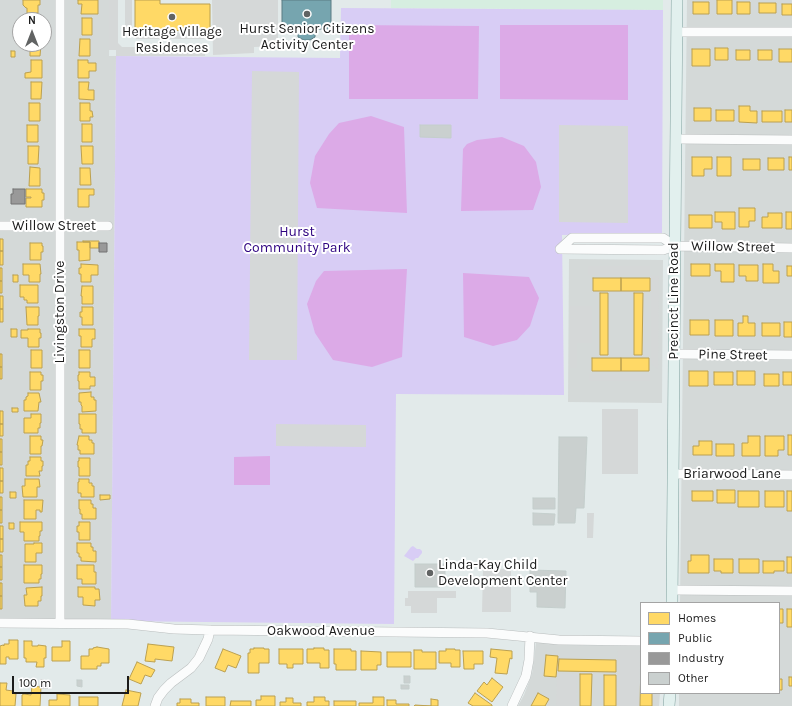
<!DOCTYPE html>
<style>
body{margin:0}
#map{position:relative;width:792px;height:706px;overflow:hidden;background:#e2eaea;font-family:Karla,sans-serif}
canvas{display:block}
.legend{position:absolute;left:640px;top:602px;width:140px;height:92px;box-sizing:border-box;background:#fff;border:1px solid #a4a4a4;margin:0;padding:5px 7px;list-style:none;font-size:12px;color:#1b1b1b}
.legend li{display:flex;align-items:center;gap:8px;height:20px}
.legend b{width:20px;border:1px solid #a4a4a4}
.north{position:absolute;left:12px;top:12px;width:40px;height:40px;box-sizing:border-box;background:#fff;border:1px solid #a4a4a4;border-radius:50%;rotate:0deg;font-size:11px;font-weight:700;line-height:16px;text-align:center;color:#1b1b1b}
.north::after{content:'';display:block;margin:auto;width:14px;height:18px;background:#616363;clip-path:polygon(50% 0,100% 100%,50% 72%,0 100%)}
.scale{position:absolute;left:12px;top:676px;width:117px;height:18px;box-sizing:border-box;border:2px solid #1b1b1b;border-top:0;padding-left:5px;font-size:12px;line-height:14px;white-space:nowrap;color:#1b1b1b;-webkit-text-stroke:3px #fff;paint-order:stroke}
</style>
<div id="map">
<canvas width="792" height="706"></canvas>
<ul class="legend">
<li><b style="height:11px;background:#ffd966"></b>Homes</li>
<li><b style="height:11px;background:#76a5af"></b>Public</li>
<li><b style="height:11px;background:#999"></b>Industry</li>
<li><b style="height:11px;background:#cad0cf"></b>Other</li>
</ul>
<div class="north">N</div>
<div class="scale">100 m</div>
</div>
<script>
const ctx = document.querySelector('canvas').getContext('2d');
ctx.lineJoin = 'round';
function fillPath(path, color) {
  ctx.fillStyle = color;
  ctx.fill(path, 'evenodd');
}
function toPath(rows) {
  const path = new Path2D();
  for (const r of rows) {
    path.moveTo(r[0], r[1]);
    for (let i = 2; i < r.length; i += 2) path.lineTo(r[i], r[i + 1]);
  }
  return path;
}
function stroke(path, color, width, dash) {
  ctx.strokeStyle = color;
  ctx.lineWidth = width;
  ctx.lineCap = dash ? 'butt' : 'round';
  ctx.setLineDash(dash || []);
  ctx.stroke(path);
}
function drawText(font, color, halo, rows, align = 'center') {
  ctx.font = font + ' Karla,sans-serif';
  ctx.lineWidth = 4;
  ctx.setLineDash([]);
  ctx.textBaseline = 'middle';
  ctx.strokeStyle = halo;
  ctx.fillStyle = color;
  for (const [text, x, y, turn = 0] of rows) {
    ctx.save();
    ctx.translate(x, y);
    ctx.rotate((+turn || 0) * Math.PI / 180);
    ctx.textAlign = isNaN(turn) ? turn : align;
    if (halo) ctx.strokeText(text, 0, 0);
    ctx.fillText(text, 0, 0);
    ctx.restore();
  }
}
const residential = toPath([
 [0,0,110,0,109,56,116,56,111,621,0,619],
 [20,20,44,20,44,44,20,44],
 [687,0,792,0,792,706,679,706,679,693,779,693,779,603,680,603],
 [569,259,663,260,662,403,568,402],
 [536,642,561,645,641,646,641,693,660,693,659,706,518,706,524,695,532,674,534,660]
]);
const commercial = toPath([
 [391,0,663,0,663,10,391,8]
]);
const park = toPath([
 [341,8,663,10,662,233,562,235,564,395,396,394,394,624,111,621,116,56,340,58],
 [413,546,417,549,420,549,422,551,422,553,418,558,416,558,413,561,404,556,411,547]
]);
const pitch = toPath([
 [349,25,479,26,478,99,349,99],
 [500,25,628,25,628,100,500,99],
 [371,116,404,127,407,213,317,208,310,183,315,156,329,134,339,123],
 [502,137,524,146,536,162,541,187,533,210,461,211,463,149,467,144,477,140],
 [407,269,402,357,372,367,333,360,315,333,307,304,316,281,324,271],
 [463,273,529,277,539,298,530,326,517,340,493,346,464,337],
 [270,456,270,485,234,485,234,457]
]);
const parking = toPath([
 [109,0,118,0,118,43,122,47,205,47,205,56,116,56,116,50,109,50],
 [125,0,132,0,132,32,125,32],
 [212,0,278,0,278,46,254,47,254,53,213,55],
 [204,32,204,39,136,39,136,33],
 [252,71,299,72,297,360,249,360],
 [559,125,628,126,628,223,559,222],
 [588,266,650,266,650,275,588,275],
 [651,276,659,276,658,369,651,364],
 [570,306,592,306,592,343,577,343,577,368,570,368],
 [589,374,650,374,650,381,589,381],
 [602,409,638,409,638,474,602,474],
 [276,424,366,425,366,447,276,446],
 [587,513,594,513,593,538,587,538],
 [483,569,511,569,511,612,482,612],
 [408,591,456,591,456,598,437,598,437,613,411,613,411,606,405,606,405,598,408,598],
 [618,650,640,650,639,706,617,706],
 [557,673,577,674,576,706,556,706]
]);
const homes = toPath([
 [23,0,40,0,40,5,38,5,38,13,27,13,27,8,26,8,23,5,23,0],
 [78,0,98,0,98,14,81,14,82,4,78,4,78,0],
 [135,0,160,0,160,4,210,4,210,31,135,30,135,0],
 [717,0,732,0,732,14,717,14,717,0],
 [693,2,709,2,709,14,693,14,693,2],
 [737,2,750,2,750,14,737,14,737,2],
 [759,3,776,3,776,13,759,13,759,3],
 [782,4,792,4,792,15,782,15,782,4],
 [28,17,38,17,38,20,28,20,28,17],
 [82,18,92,18,92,35,82,35,82,18],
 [80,39,90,39,90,56,79,56,80,39],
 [30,44,41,44,40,56,30,56,30,44],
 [715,48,728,48,728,60,715,60,715,48],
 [692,49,710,49,710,66,692,66,692,49],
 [779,49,792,49,792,62,779,62,779,49],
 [736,50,750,50,750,60,736,60,736,50],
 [758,50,772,50,772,60,758,60,758,50],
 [11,51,15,51,15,57,11,57,11,51],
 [31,60,42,60,42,78,25,78,25,73,31,72,31,60],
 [78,60,88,60,88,63,96,63,96,71,89,71,89,78,78,78,78,60],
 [31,82,42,82,41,99,31,99,31,82],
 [79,82,89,82,88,90,94,90,94,100,79,99,79,82],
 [29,103,40,103,40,121,29,121,29,103],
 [80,103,90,103,90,111,92,111,93,117,90,117,90,121,80,121,80,103],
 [739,106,750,106,750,111,757,111,757,123,739,122,739,106],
 [694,108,711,108,711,121,694,121,694,108],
 [716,110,734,110,734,121,716,121,716,110],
 [785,110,792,110,792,122,785,122,785,110],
 [762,111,782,111,782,122,762,122,762,111],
 [82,124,92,124,92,142,82,142,82,124],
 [27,125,38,125,38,142,27,142,27,125],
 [28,146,39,146,38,164,28,164,28,146],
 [81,146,93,146,93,164,82,164,81,146],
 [692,157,712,157,712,169,704,169,704,176,692,176,692,157],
 [717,157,731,157,731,176,717,176,717,157],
 [789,157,792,157,792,170,789,170,789,157],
 [768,158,784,158,784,170,768,170,768,158],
 [743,159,760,159,760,170,743,170,743,159],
 [30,167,40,168,40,186,29,186,30,167],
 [80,168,90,168,91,185,80,185,80,168],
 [26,189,42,189,42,193,44,193,44,200,42,200,42,207,26,207,26,198,31,198,31,197,26,197,26,189],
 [78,189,94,189,94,195,89,195,89,207,78,207,78,189],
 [739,208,755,208,755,221,749,221,749,227,739,227,739,208],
 [715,212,735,212,735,229,722,229,722,222,715,222,715,212],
 [786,212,792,212,792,229,786,229,786,212],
 [768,213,782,213,782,228,762,228,762,217,768,217,768,213],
 [689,215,712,215,712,228,689,228,689,215],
 [0,239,3,239,3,251,0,251,0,239],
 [83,241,99,241,99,248,90,248,90,242,83,242,83,241],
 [77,242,90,242,90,260,79,261,79,250,77,250,77,242],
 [30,243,42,243,42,246,43,246,43,252,41,252,41,260,30,260,30,243],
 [0,251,3,251,3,265,0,265,0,251],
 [23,264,40,264,41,274,40,274,40,282,29,282,29,275,23,275,23,264],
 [81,264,98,265,98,275,91,275,91,282,81,282,81,274,79,274,79,268,81,268,81,264],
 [691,264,710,264,710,276,691,276,691,264],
 [715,264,734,264,734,282,721,282,721,271,715,271,715,264],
 [763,264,773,264,773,271,779,271,779,283,763,283,763,264],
 [739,265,758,265,758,281,746,281,746,276,739,276,739,265],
 [787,266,792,266,792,276,787,276,787,266],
 [0,268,2,268,2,281,0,281,0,268],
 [13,275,18,275,18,282,13,282,13,275],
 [593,278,621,278,621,291,593,291,593,278],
 [621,278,650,278,650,291,621,291,621,278],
 [0,281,2,281,2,293,0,293,0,281],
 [20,285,38,285,38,303,27,303,27,300,24,300,24,297,20,297,20,285],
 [82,286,93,286,93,304,82,304,82,296,81,296,82,286],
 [600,293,608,293,608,355,600,355,600,293],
 [634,293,643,293,642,355,634,355,634,293],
 [0,296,3,296,3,309,0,309,0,296],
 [26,307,39,307,39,316,38,316,38,325,27,325,26,307],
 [82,307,93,307,93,325,82,325,82,317,80,317,80,312,82,312,82,307],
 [0,309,3,309,3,322,0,322,0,309],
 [743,316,748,316,748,323,755,323,755,336,738,336,738,323,743,323,743,316],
 [690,320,709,320,709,335,690,335,690,320],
 [715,320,733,320,733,336,715,336,715,320],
 [784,322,792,322,792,337,784,337,784,322],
 [762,323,780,323,780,336,762,336,762,323],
 [11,329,17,329,17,337,11,337,11,329],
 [28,329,40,329,40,333,41,333,41,338,39,338,39,347,28,347,28,338,21,338,21,330,28,330,28,329],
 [79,329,95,329,95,339,92,339,92,347,81,347,81,336,79,336,79,329],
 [31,350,42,350,42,368,31,368,31,350],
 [79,350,90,350,90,368,79,368,79,350],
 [0,354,2,354,2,367,0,367,0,354],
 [592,358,621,358,621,371,592,371,592,358],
 [621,358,649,358,649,371,621,371,621,358],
 [0,367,2,367,2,379,0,379,0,367],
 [689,371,708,371,708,386,689,386,689,371],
 [737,371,755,371,755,385,737,385,737,371],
 [30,372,41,372,41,375,43,375,43,381,41,381,41,390,30,390,30,372],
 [79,372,90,372,90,377,95,377,95,386,90,386,90,389,79,389,79,381,78,381,78,375,79,375,79,372],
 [714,372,733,372,733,385,714,385,714,372],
 [783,372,792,372,792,385,783,385,783,372],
 [764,374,779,374,779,386,764,386,764,374],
 [91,392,91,397,94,397,94,400,96,400,96,411,82,412,82,406,81,405,81,402,79,402,79,393,91,392],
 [28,393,39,393,41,402,39,402,38,411,24,411,24,400,26,400,26,397,28,396,28,393],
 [12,408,18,408,18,412,12,412,12,408],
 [0,411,3,411,3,424,0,424,0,411],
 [31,414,41,414,41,423,40,423,40,428,38,428,38,433,24,433,24,418,31,418,31,414],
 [79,414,96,414,96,433,82,433,82,429,80,429,80,424,79,424,79,414],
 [0,424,3,424,3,436,0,436,0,424],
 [788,435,792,435,792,455,788,455,788,435],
 [30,436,41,436,41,440,43,440,42,446,41,446,41,454,30,454,30,436],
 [79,436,89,436,89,440,92,440,92,443,94,443,94,454,80,454,80,450,78,450,78,445,77,445,79,436],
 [748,436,760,436,760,456,742,456,742,443,748,443,748,436],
 [765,436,784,436,784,450,778,450,778,456,765,456,765,436],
 [0,439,2,439,2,452,0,452,0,439],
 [699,441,712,441,712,455,693,455,693,446,699,446,699,441],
 [716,444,734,444,734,456,716,456,716,444],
 [0,452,2,452,2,465,0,465,0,452],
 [30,457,41,457,41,461,43,461,43,466,42,466,42,471,39,471,40,476,26,476,26,465,28,465,28,461,30,461,30,457],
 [79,458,90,458,90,476,79,476,79,467,78,467,78,461,79,461,79,458],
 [0,468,3,468,3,481,0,481,0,468],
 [25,479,39,479,40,487,37,487,37,497,23,497,22,486,25,486,25,479],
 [79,479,89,479,89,483,92,483,92,486,94,486,94,497,81,497,81,493,78,493,78,482,79,482,79,479],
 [0,481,3,481,3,493,0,493,0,481],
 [717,490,735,490,735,503,717,503,717,490],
 [692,491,713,491,713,501,692,501,692,491],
 [738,491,759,491,759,507,738,507,738,491],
 [765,491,784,491,784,507,765,507,765,491],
 [787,491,792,491,792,511,787,511,787,491],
 [10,492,16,492,16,498,10,498,10,492],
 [100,495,110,495,110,499,100,500,100,495],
 [0,497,2,497,2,510,0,510,0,497],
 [24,500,43,500,42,512,40,512,40,510,36,510,36,519,24,519,24,500],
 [79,500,91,500,91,504,93,504,93,508,96,508,96,519,82,519,82,514,80,514,80,509,79,509,79,500],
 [0,510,2,510,2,523,0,523,0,510],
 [20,522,42,522,42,531,40,531,40,536,39,536,39,541,24,541,24,532,20,532,20,522],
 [79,522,90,522,90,540,79,540,79,532,77,532,77,526,79,526,79,522],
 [9,523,14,523,14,529,9,529,9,523],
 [0,526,3,526,3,539,0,539,0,526],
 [0,539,3,539,3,552,0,552,0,539],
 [34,543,42,543,42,553,36,553,36,562,25,562,25,544,34,544,34,543],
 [77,543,91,543,91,547,93,547,93,551,96,551,96,562,81,561,81,557,79,557,79,553,77,553,77,543],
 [0,555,2,555,2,567,0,567,0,555],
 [691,555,709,555,709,573,688,573,688,561,691,561,691,555],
 [787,557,792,557,792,573,787,573,787,557],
 [714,559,733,559,733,573,721,573,721,571,714,571,714,559],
 [739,559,759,559,759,573,739,573,739,559],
 [763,561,784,561,784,571,774,571,774,573,763,573,763,561],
 [24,565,42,565,42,574,41,574,41,579,39,579,39,583,24,583,24,565],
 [77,565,94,565,94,572,96,572,96,584,82,584,82,579,77,579,77,565],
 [0,567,2,567,2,580,0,580,0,567],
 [0,583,2,583,2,596,0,596,0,583],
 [42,587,42,596,41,596,41,601,38,601,38,606,25,606,24,595,27,595,26,588,42,587],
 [78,587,95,587,95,589,99,589,100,600,95,600,95,606,83,605,83,597,78,597,78,587],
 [0,596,2,596,2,609,0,609,0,596],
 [779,609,783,609,783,623,779,623,779,609],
 [787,609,792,609,792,627,787,627,787,609],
 [9,640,18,640,18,659,9,659,9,657,6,657,6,664,0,664,0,646,3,645,4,646,4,644,9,644,9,640],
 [24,641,32,641,32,646,38,646,38,645,46,646,46,658,44,658,44,667,36,667,37,662,26,662,26,658,24,658,24,641],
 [62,641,70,641,70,661,52,661,52,647,62,647,62,641],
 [148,644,174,647,172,661,155,659,155,662,145,661,148,644],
 [97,647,109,649,109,663,101,663,101,666,97,666,97,669,81,669,81,656,89,656,89,649,93,649,93,648,97,647],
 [254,648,264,648,264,649,269,649,269,663,259,663,259,673,248,673,248,653,250,653,250,649,254,649,254,648],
 [314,648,324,648,324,650,329,650,329,668,320,668,320,663,307,663,307,649,314,649,314,648],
 [223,649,241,656,236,668,228,665,225,672,215,668,223,649],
 [279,649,303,649,303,664,293,664,293,668,287,668,287,664,279,664,279,649],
 [334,649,351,649,351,651,356,651,356,670,336,670,336,664,334,664,334,649],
 [446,649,455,649,455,650,460,650,460,667,451,667,451,663,439,663,439,651,446,651,446,649],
 [491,649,512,651,512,659,510,658,507,674,495,673,497,658,490,657,491,649],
 [414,650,422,650,422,652,436,652,436,669,414,669,414,650],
 [361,651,381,652,381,665,377,665,377,670,361,670,361,651],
 [463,651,483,651,483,664,474,664,474,669,464,669,463,651],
 [387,652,411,652,411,667,387,667,387,652],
 [546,655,558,656,556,677,544,676,546,655],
 [559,659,616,660,616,672,558,671,559,659],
 [641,661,641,693,652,693,652,706,640,706,641,661],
 [137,662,155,670,151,677,145,675,141,684,129,679,137,662],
 [580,674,592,674,591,706,580,706,580,674],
 [604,675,616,675,616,706,604,706,604,675],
 [789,677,792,677,792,686,789,686,789,677],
 [492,678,503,687,492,702,477,691,484,682,487,685,492,678],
 [779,679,782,679,782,690,779,690,779,679],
 [0,683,7,683,6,690,13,691,12,693,16,694,15,706,0,706,0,683],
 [32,686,41,687,40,706,22,706,22,695,24,694,31,695,32,686],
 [126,690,141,693,138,706,122,706,126,690],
 [475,693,492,705,492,706,473,706,468,703,475,693],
 [538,693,549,699,545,706,531,706,538,693],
 [57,694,70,695,70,706,49,706,49,700,57,700,57,694],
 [261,696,275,696,275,706,256,706,256,700,261,700,261,696],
 [79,697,98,697,98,706,79,706,79,697],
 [206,697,225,697,225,706,206,706,206,697],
 [314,697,325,697,325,701,329,701,329,706,307,706,307,702,314,702,314,697],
 [373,697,384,697,384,706,359,706,359,703,373,703,373,697],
 [286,698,293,698,293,703,301,703,301,706,280,706,280,702,286,702,286,698],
 [180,699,191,699,191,703,199,703,199,706,177,706,177,703,180,703,180,699],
 [431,699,438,700,438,706,414,706,415,705,431,706,431,699],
 [387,700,396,700,396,704,409,704,409,706,387,706,387,700],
 [231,701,251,701,251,706,230,706,231,701],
 [334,701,356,701,356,706,334,706,334,701]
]);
const public = toPath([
 [282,0,331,0,331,29,315,29,315,37,310,40,304,40,298,37,298,30,282,30,282,0]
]);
const industry = toPath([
 [13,189,25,189,25,204,11,204,11,194,13,194,13,189],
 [99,243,107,243,107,252,99,252,99,243],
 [41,680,48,681,48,688,40,688,41,680]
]);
const building = toPath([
 [420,125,451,125,451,138,420,137,420,125],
 [559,437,587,437,584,508,576,508,575,523,558,523,559,437],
 [533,498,555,498,555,509,533,509,533,498],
 [533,513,555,514,554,525,533,525,533,513],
 [415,564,445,564,445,582,443,582,443,584,440,584,440,587,415,587,415,564],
 [530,570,566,571,565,608,537,607,537,592,530,592,530,570],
 [404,676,410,676,410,683,404,683,404,676],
 [77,680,82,680,82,687,77,686,77,680],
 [401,685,409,685,409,689,401,689,401,685]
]);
const minor = toPath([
 [677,32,792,32],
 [676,139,792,140],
 [0,226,108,226],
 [560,249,663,250,675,246,792,248],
 [560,249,572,238,663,238,675,246],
 [674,354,792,355],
 [673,474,792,475],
 [672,590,792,591],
 [0,623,128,624,174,629,210,630,487,633,559,640,641,641],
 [60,623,60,0],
 [155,706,158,698,164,690,171,683,191,668,199,658,208,639,210,630],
 [512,706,526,676,529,660,530,636]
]);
const major = toPath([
 [672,603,677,0],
 [669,706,670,693]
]);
const markers = [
 [307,14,4,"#616363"],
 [172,17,4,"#616363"],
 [430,573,4,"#616363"]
];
const poiNames = [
 ["Hurst Senior Citizens",307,29],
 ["Activity Center",307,45],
 ["Heritage Village",172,32],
 ["Residences",172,48],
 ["Linda-Kay Child",438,565,"left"],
 ["Development Center",438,581,"left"]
];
const streetNames = [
 ["Willow Street",54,226],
 ["Willow Street",733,247,1],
 ["Precinct Line Road",674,301,-90],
 ["Livingston Drive",60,312,-90],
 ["Pine Street",733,355,1],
 ["Briarwood Lane",732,474],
 ["Oakwood Avenue",321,631]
];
const parkNames = [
 ["Hurst",297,232],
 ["Community Park",297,248]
];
fillPath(residential, '#d4d9d8');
fillPath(commercial, '#d6eee0');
fillPath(park, '#d8cdf5');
fillPath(pitch, '#dcaae7');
fillPath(parking, '#d5d8d8');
fillPath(homes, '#ffd966');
stroke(homes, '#bba050', 1);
fillPath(public, '#76a5af');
stroke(public, '#5b7c83', 1);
fillPath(industry, '#999');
stroke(industry, '#737373', 1);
fillPath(building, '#cad0cf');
stroke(building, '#c4cecc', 1);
stroke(minor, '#b9bdbd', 10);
stroke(major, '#80a09e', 12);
stroke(minor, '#fbfcfc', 9);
stroke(major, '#e2f0ee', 11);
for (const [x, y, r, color] of markers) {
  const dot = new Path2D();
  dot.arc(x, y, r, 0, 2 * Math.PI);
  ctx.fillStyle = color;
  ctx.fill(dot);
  stroke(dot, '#fff', 1.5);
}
drawText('14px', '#1b1b1b', '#fff', poiNames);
drawText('14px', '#1b1b1b', '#fff', streetNames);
drawText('14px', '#2e0280', '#fff', parkNames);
</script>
